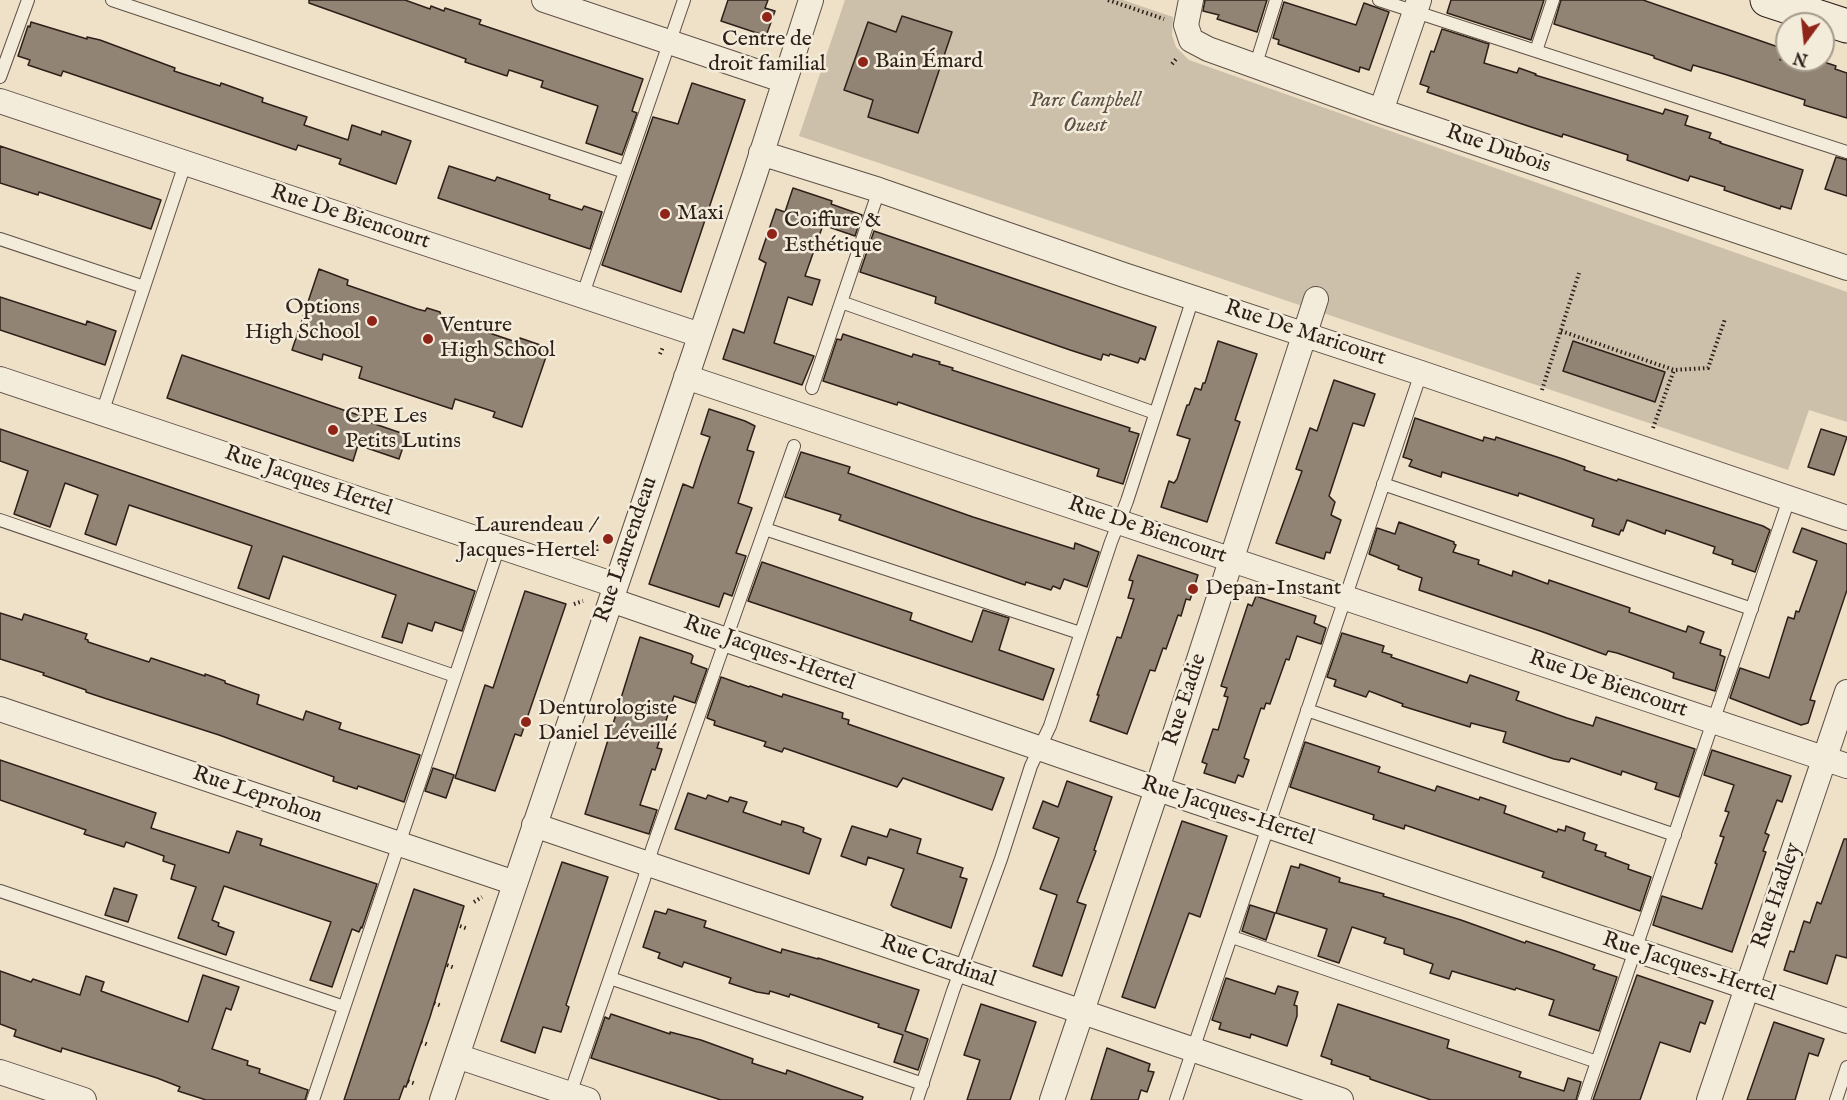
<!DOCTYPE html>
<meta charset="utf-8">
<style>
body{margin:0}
#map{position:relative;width:1847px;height:1100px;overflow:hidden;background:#eee1c8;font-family:"IM FELL English",serif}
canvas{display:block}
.north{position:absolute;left:1775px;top:12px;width:60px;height:60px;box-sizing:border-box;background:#f4ecdb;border:2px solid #a59a8d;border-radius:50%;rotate:195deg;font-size:16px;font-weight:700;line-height:24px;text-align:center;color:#2e1f19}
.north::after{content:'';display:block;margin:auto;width:21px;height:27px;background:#8f2418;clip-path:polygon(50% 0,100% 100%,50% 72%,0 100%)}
</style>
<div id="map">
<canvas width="1847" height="1100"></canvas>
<div class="north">N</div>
</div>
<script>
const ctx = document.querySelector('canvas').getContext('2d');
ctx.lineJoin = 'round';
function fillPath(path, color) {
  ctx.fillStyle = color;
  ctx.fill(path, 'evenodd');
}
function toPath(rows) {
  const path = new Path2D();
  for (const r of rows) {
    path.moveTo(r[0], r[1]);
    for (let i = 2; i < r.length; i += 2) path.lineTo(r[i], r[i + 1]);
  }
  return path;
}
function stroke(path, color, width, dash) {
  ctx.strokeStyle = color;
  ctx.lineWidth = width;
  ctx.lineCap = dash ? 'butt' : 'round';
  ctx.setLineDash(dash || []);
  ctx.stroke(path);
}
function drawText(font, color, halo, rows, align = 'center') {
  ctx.font = font + ' "IM FELL English",serif';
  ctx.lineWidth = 5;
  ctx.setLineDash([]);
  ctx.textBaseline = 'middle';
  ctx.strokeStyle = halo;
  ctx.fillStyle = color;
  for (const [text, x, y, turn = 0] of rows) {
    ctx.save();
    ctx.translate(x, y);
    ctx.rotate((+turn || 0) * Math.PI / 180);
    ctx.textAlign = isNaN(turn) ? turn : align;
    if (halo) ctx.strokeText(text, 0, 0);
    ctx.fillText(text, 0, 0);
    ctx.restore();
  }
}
const green = toPath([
 [845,0,1123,0,1173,17,1172,35,1176,47,1189,60,1847,292,1847,422,1809,410,1788,470,799,136]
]);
const building = toPath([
 [309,0,405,0,430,9,431,6,444,11,445,8,481,20,479,24,643,79,632,111,637,113,622,155,586,143,598,106,541,87,543,81,509,70,507,76,465,62,466,59,309,3,309,0],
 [728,0,768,0,765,8,775,11,766,36,721,21,728,0],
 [1205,0,1267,0,1257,32,1217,19,1219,15,1203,11,1205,0],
 [1451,0,1544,0,1531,40,1447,13,1451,0],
 [1561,0,1643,0,1784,49,1780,60,1818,60,1836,66,1835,69,1847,73,1847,118,1804,105,1805,100,1724,74,1693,65,1691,71,1654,58,1654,56,1554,24,1561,0],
 [1284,2,1356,25,1364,3,1389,12,1369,70,1360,67,1359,72,1278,44,1279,40,1273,38,1284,2],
 [902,16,952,32,918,133,868,117,873,100,844,90,868,22,896,32,902,16],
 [31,22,87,39,87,37,100,40,175,68,174,71,220,86,221,83,263,98,262,102,307,117,304,125,348,140,352,125,381,135,382,131,411,141,396,184,339,164,341,159,298,145,296,150,63,71,61,76,28,65,30,60,18,56,28,26,30,27,31,22],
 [1442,29,1489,44,1484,63,1517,73,1519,68,1536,74,1535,75,1663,114,1665,109,1688,116,1685,125,1711,133,1709,138,1721,142,1720,143,1803,170,1791,209,1781,206,1780,209,1724,190,1725,187,1690,176,1688,181,1627,160,1628,155,1563,134,1562,137,1528,126,1427,92,1429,87,1420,84,1431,51,1434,52,1442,29],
 [692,83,745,100,681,292,602,265,653,117,678,124,692,83],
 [0,146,161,200,151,229,39,192,38,195,0,183,0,146],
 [1836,157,1847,160,1847,196,1825,189,1836,157],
 [449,166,495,181,497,177,550,195,549,199,582,210,584,206,602,212,590,249,438,198,449,166],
 [793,188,832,201,831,204,862,215,855,236,823,225,805,276,820,280,812,305,788,297,774,343,814,356,802,385,723,359,733,329,744,333,766,263,759,259,776,209,785,212,793,188],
 [874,231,1156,327,1145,360,1140,358,1138,363,1110,354,1109,356,1103,354,1101,360,1070,350,935,303,936,297,860,272,874,231],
 [319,269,348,280,347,285,417,309,425,311,427,308,440,312,441,316,448,319,519,343,520,338,549,348,522,427,493,417,495,412,455,399,452,409,359,378,362,367,323,354,322,360,292,350,319,269],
 [0,297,86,325,87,321,116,331,105,365,0,330,0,297],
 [843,334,912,357,913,354,940,362,939,364,953,368,952,370,1130,428,1129,431,1139,434,1123,484,1097,476,1099,469,1075,461,924,411,898,402,897,405,823,381,837,339,841,340,843,334],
 [1218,341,1257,354,1235,420,1240,422,1207,522,1161,507,1169,481,1174,483,1177,479,1190,439,1177,435,1187,405,1189,405,1195,388,1201,390,1203,383,1205,383,1218,341],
 [1573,341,1665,372,1655,402,1563,371,1573,341],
 [182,355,367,418,366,421,407,435,399,459,358,445,353,461,167,398,182,355],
 [1334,380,1375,394,1364,426,1353,423,1329,496,1335,502,1331,515,1341,520,1330,553,1326,552,1324,559,1276,543,1302,471,1296,469,1310,428,1317,431,1334,380],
 [709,409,745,421,755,426,747,450,754,452,738,503,752,508,736,553,746,556,732,596,724,593,719,607,649,584,683,484,693,488,701,463,710,437,701,434,709,409],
 [1415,418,1483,441,1484,437,1495,440,1496,437,1563,459,1585,467,1584,470,1617,481,1618,479,1763,526,1770,530,1755,572,1732,564,1733,560,1713,553,1715,547,1666,530,1665,534,1627,520,1623,531,1621,530,1619,535,1592,526,1594,519,1519,493,1518,496,1442,472,1441,477,1409,466,1412,460,1403,457,1415,418],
 [0,429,475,591,462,631,435,622,432,631,408,623,402,643,382,637,396,595,283,556,269,599,238,588,252,546,129,505,116,545,85,534,98,495,65,483,50,527,14,514,28,471,0,461,0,429],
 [1821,429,1847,437,1834,475,1808,467,1821,429],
 [801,452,850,467,848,473,973,517,1074,549,1075,543,1099,552,1087,587,1064,579,1060,589,1053,586,1051,590,1026,582,1025,585,839,520,841,515,785,497,801,452],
 [1399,522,1454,542,1454,544,1456,545,1453,552,1479,560,1478,564,1512,576,1513,571,1548,584,1549,580,1630,608,1629,612,1686,632,1688,626,1704,632,1700,643,1721,650,1720,655,1725,657,1715,691,1673,678,1674,673,1667,670,1617,653,1608,651,1606,655,1543,632,1419,590,1422,578,1398,569,1399,566,1369,554,1377,528,1395,534,1399,522],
 [1802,528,1847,544,1847,590,1810,700,1815,701,1808,723,1801,725,1730,698,1740,668,1769,678,1788,617,1794,619,1796,611,1799,612,1817,561,1793,552,1802,528],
 [1138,555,1198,575,1190,600,1186,599,1181,616,1178,615,1166,649,1163,648,1155,671,1150,670,1127,734,1090,721,1099,695,1097,695,1117,637,1121,638,1134,599,1128,598,1133,581,1129,580,1138,555],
 [762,562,912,613,910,620,972,642,983,610,1009,618,999,650,1054,669,1043,700,748,601,762,562],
 [525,591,566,604,521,736,515,734,495,791,455,778,485,685,493,688,525,591],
 [1256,596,1316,616,1314,623,1326,628,1321,644,1297,636,1289,660,1286,659,1270,704,1266,703,1264,709,1261,708,1244,758,1249,760,1243,777,1238,775,1235,783,1204,773,1207,764,1202,762,1213,729,1218,730,1228,697,1224,696,1227,688,1221,686,1248,604,1252,606,1256,596],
 [0,613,22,620,24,614,87,634,85,639,88,640,88,642,149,662,151,658,205,676,205,674,225,681,225,683,259,695,257,704,303,720,306,711,341,723,339,729,420,755,404,802,358,786,357,789,333,781,334,777,219,735,107,699,86,692,86,690,43,675,44,673,0,659,0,613],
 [1342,633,1384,646,1382,652,1392,655,1391,657,1467,683,1470,675,1519,692,1516,700,1567,718,1593,726,1596,717,1695,749,1679,797,1655,789,1657,783,1622,771,1621,775,1571,758,1569,762,1554,759,1503,742,1506,732,1471,723,1470,727,1402,706,1403,704,1369,691,1366,697,1334,686,1336,680,1327,677,1342,633],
 [640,637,691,654,693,656,691,663,707,669,695,703,674,696,657,748,662,749,655,770,652,769,640,805,657,810,649,834,585,814,640,637],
 [721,677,749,687,750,686,782,697,783,694,843,713,842,718,849,720,848,724,1004,778,992,810,903,778,897,787,784,748,782,752,764,746,766,742,714,725,715,721,707,718,721,677],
 [1305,742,1380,767,1378,772,1435,791,1437,786,1479,800,1480,797,1506,806,1504,813,1557,832,1558,829,1565,831,1566,826,1585,833,1583,840,1597,845,1595,850,1606,853,1605,856,1629,865,1628,869,1651,877,1640,911,1542,877,1544,872,1405,825,1404,829,1373,819,1374,815,1290,787,1305,742],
 [1712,750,1791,776,1782,802,1777,800,1765,833,1769,835,1763,851,1766,852,1732,952,1653,925,1662,896,1702,909,1717,864,1715,863,1724,837,1720,836,1729,812,1725,811,1734,785,1704,775,1712,750],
 [0,760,156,813,151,828,229,853,237,831,262,839,260,845,377,884,362,928,361,927,359,932,352,929,332,987,310,980,331,922,224,886,212,920,219,923,218,926,234,932,226,955,178,938,196,887,171,879,175,865,163,861,164,856,126,842,124,847,84,834,86,830,0,800,0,760],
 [433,768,454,775,446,798,425,791,433,768],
 [1067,781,1112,797,1094,850,1096,851,1077,902,1086,905,1062,976,1033,966,1057,895,1040,889,1059,838,1033,828,1043,801,1058,807,1067,781],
 [688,793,706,799,708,795,728,802,730,797,747,802,743,812,781,825,782,821,796,825,804,828,803,832,821,839,809,874,675,829,688,793],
 [1182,821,1227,836,1200,917,1189,913,1155,1008,1122,997,1182,821],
 [852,826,887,837,890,829,921,839,917,853,963,868,960,877,967,879,951,928,893,907,891,905,904,869,868,857,866,865,841,856,852,826],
 [1844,839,1847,839,1847,958,1836,955,1827,984,1784,970,1790,951,1794,952,1804,921,1810,923,1817,902,1821,904,1844,839],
 [562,862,608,877,566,1005,569,1007,561,1032,543,1027,535,1053,501,1041,562,862],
 [1300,864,1340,878,1339,882,1384,894,1383,896,1461,920,1525,943,1526,941,1556,951,1595,965,1593,969,1617,977,1599,1031,1549,1015,1554,1000,1516,988,1515,990,1452,971,1449,979,1430,973,1433,964,1404,954,1404,949,1384,943,1386,938,1352,927,1339,963,1318,956,1327,929,1276,913,1291,866,1299,868,1300,864],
 [114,888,137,895,128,922,105,915,114,888],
 [414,889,464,906,430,1017,406,1087,404,1086,399,1100,344,1100,414,889],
 [1250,905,1275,913,1266,940,1242,931,1250,905],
 [668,909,706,921,704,927,781,953,782,949,818,959,818,958,919,990,905,1031,928,1039,918,1070,894,1062,903,1035,878,1027,879,1024,790,994,789,997,770,991,769,994,757,992,729,983,731,978,684,962,682,967,658,958,660,953,643,947,655,911,666,914,668,909],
 [0,971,31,982,33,979,80,995,86,976,104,982,101,991,188,1022,203,975,239,987,231,1010,226,1008,212,1049,248,1061,247,1065,260,1069,259,1073,308,1090,305,1100,206,1100,178,1091,180,1087,157,1078,62,1048,61,1052,14,1036,16,1030,0,1024,0,971],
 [1637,975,1713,1001,1705,1024,1700,1022,1690,1052,1660,1042,1640,1100,1593,1100,1637,975],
 [1226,978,1275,994,1278,986,1298,992,1294,1005,1297,1006,1297,1016,1287,1046,1251,1034,1250,1038,1219,1029,1221,1023,1212,1020,1226,978],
 [981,1004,1036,1022,1010,1100,967,1100,980,1060,964,1055,981,1004],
 [1338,1004,1449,1040,1447,1048,1521,1072,1519,1077,1564,1091,1568,1078,1581,1082,1576,1100,1431,1100,1370,1079,1370,1077,1331,1064,1332,1060,1321,1056,1338,1004],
 [611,1014,670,1034,670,1032,701,1040,753,1059,752,1063,786,1074,787,1070,863,1097,862,1100,721,1100,591,1058,605,1017,609,1019,611,1014],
 [1774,1022,1824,1039,1818,1056,1809,1053,1795,1100,1747,1100,1774,1022],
 [1107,1048,1150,1064,1148,1071,1154,1072,1147,1092,1141,1090,1138,1100,1091,1100,1107,1048]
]);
const path = toPath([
 [1108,0,1164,19],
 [1172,64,1177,58],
 [1561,331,1674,370,1708,368,1725,319],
 [660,354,663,347],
 [1542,390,1579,273],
 [1653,428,1674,370],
 [596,545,597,554],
 [574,604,583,601],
 [474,902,482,897],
 [460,926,468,929],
 [447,965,455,968],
 [434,1003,442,1006],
 [421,1042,429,1045],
 [408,1081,416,1084]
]);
const lane = toPath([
 [112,0,625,172],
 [1379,0,1847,152],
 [1536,51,1553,0],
 [1255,67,1276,0],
 [0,77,28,0],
 [0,239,144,287],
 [583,294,684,0],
 [841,302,1155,413],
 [812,388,879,190],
 [102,413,185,164],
 [1383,484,1752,609],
 [0,520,455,676],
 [765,529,1080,633],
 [1307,710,1675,835],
 [0,891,344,1007],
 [1232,937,1597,1062],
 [610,978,923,1084],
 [570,1094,644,879,652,849,794,446],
 [313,1100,499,546],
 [917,1100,953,991,1001,859,1031,766,1050,726,1111,542,1127,501,1193,298],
 [1176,1100,1421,373],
 [1584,1100,1789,499],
 [1836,1100,1847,1067]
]);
const street = toPath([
 [544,0,785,81],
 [1191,0,1186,25,1191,40,1208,49,1381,111,1847,268],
 [0,101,700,335],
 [1381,111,1419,0],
 [761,153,879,190,1124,275,1421,373,1847,518],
 [686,377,1847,766],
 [0,379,615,585],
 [611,600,1137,782,1847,1021],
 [0,709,515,883],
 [534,825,1341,1100],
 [457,1056,588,1100],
 [0,1072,84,1100],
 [442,1100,754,177,811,0],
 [1052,1100,1152,804,1316,299],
 [1709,1100,1847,692]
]);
const secondary = toPath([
 [1767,0,1847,26]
]);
const markers = [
 [767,17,6,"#8f2418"],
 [863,62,6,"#8f2418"],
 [665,214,6,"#8f2418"],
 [772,234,6,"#8f2418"],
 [372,321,6,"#8f2418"],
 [428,339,6,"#8f2418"],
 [333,430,6,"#8f2418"],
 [608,539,6,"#8f2418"],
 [1193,589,6,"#8f2418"],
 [526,722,6,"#8f2418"]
];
const poiNames = [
 ["Centre de",767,40,"center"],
 ["droit familial",767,65,"center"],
 ["Bain Émard",875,62],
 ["Maxi",677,214],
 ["Coiffure &",784,221],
 ["Esthétique",784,246],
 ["Options",360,308,"right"],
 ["High School",360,333,"right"],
 ["Venture",440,326],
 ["High School",440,351],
 ["CPE Les",345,417],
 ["Petits Lutins",345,442],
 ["Laurendeau /",596,526,"right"],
 ["Jacques-Hertel",596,551,"right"],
 ["Depan-Instant",1205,589],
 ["Denturologiste",538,709],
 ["Daniel Léveillé",538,734]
];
const parkNames = [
 ["Parc Campbell",1085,101],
 ["Ouest",1085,126]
];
const streetNames = [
 ["Rue Dubois",1498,150,19],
 ["Rue De Biencourt",350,218,18],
 ["Rue De Maricourt",1305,334,18],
 ["Rue Jacques Hertel",308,482,19],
 ["Rue De Biencourt",1147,531,19],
 ["Rue Laurendeau",627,550,-71],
 ["Rue Jacques-Hertel",769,654,20],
 ["Rue De Biencourt",1608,685,19],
 ["Rue Eadie",1186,700,-72],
 ["Rue Leprohon",257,796,19],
 ["Rue Jacques-Hertel",1228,812,18],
 ["Rue Hadley",1778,896,-71],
 ["Rue Cardinal",938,962,19],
 ["Rue Jacques-Hertel",1689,968,18]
];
fillPath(green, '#cdc0aa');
fillPath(building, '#928474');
stroke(building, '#2e1f19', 1.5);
stroke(lane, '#5e5045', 14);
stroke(street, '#5e5045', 26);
stroke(secondary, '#2e1f19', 35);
stroke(path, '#2e1f19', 4, [1.5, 3]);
stroke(lane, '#f4ecdb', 12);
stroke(street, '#f4ecdb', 24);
stroke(secondary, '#f4ecdb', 33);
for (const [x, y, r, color] of markers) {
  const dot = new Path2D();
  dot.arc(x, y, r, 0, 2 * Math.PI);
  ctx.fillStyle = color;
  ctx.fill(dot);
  stroke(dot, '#f4ecdb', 2);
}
drawText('22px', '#2e1f19', '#f4ecdb', poiNames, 'left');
drawText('italic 22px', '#5e4f44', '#f4ecdb', parkNames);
drawText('22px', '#2e1f19', '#f4ecdb', streetNames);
</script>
